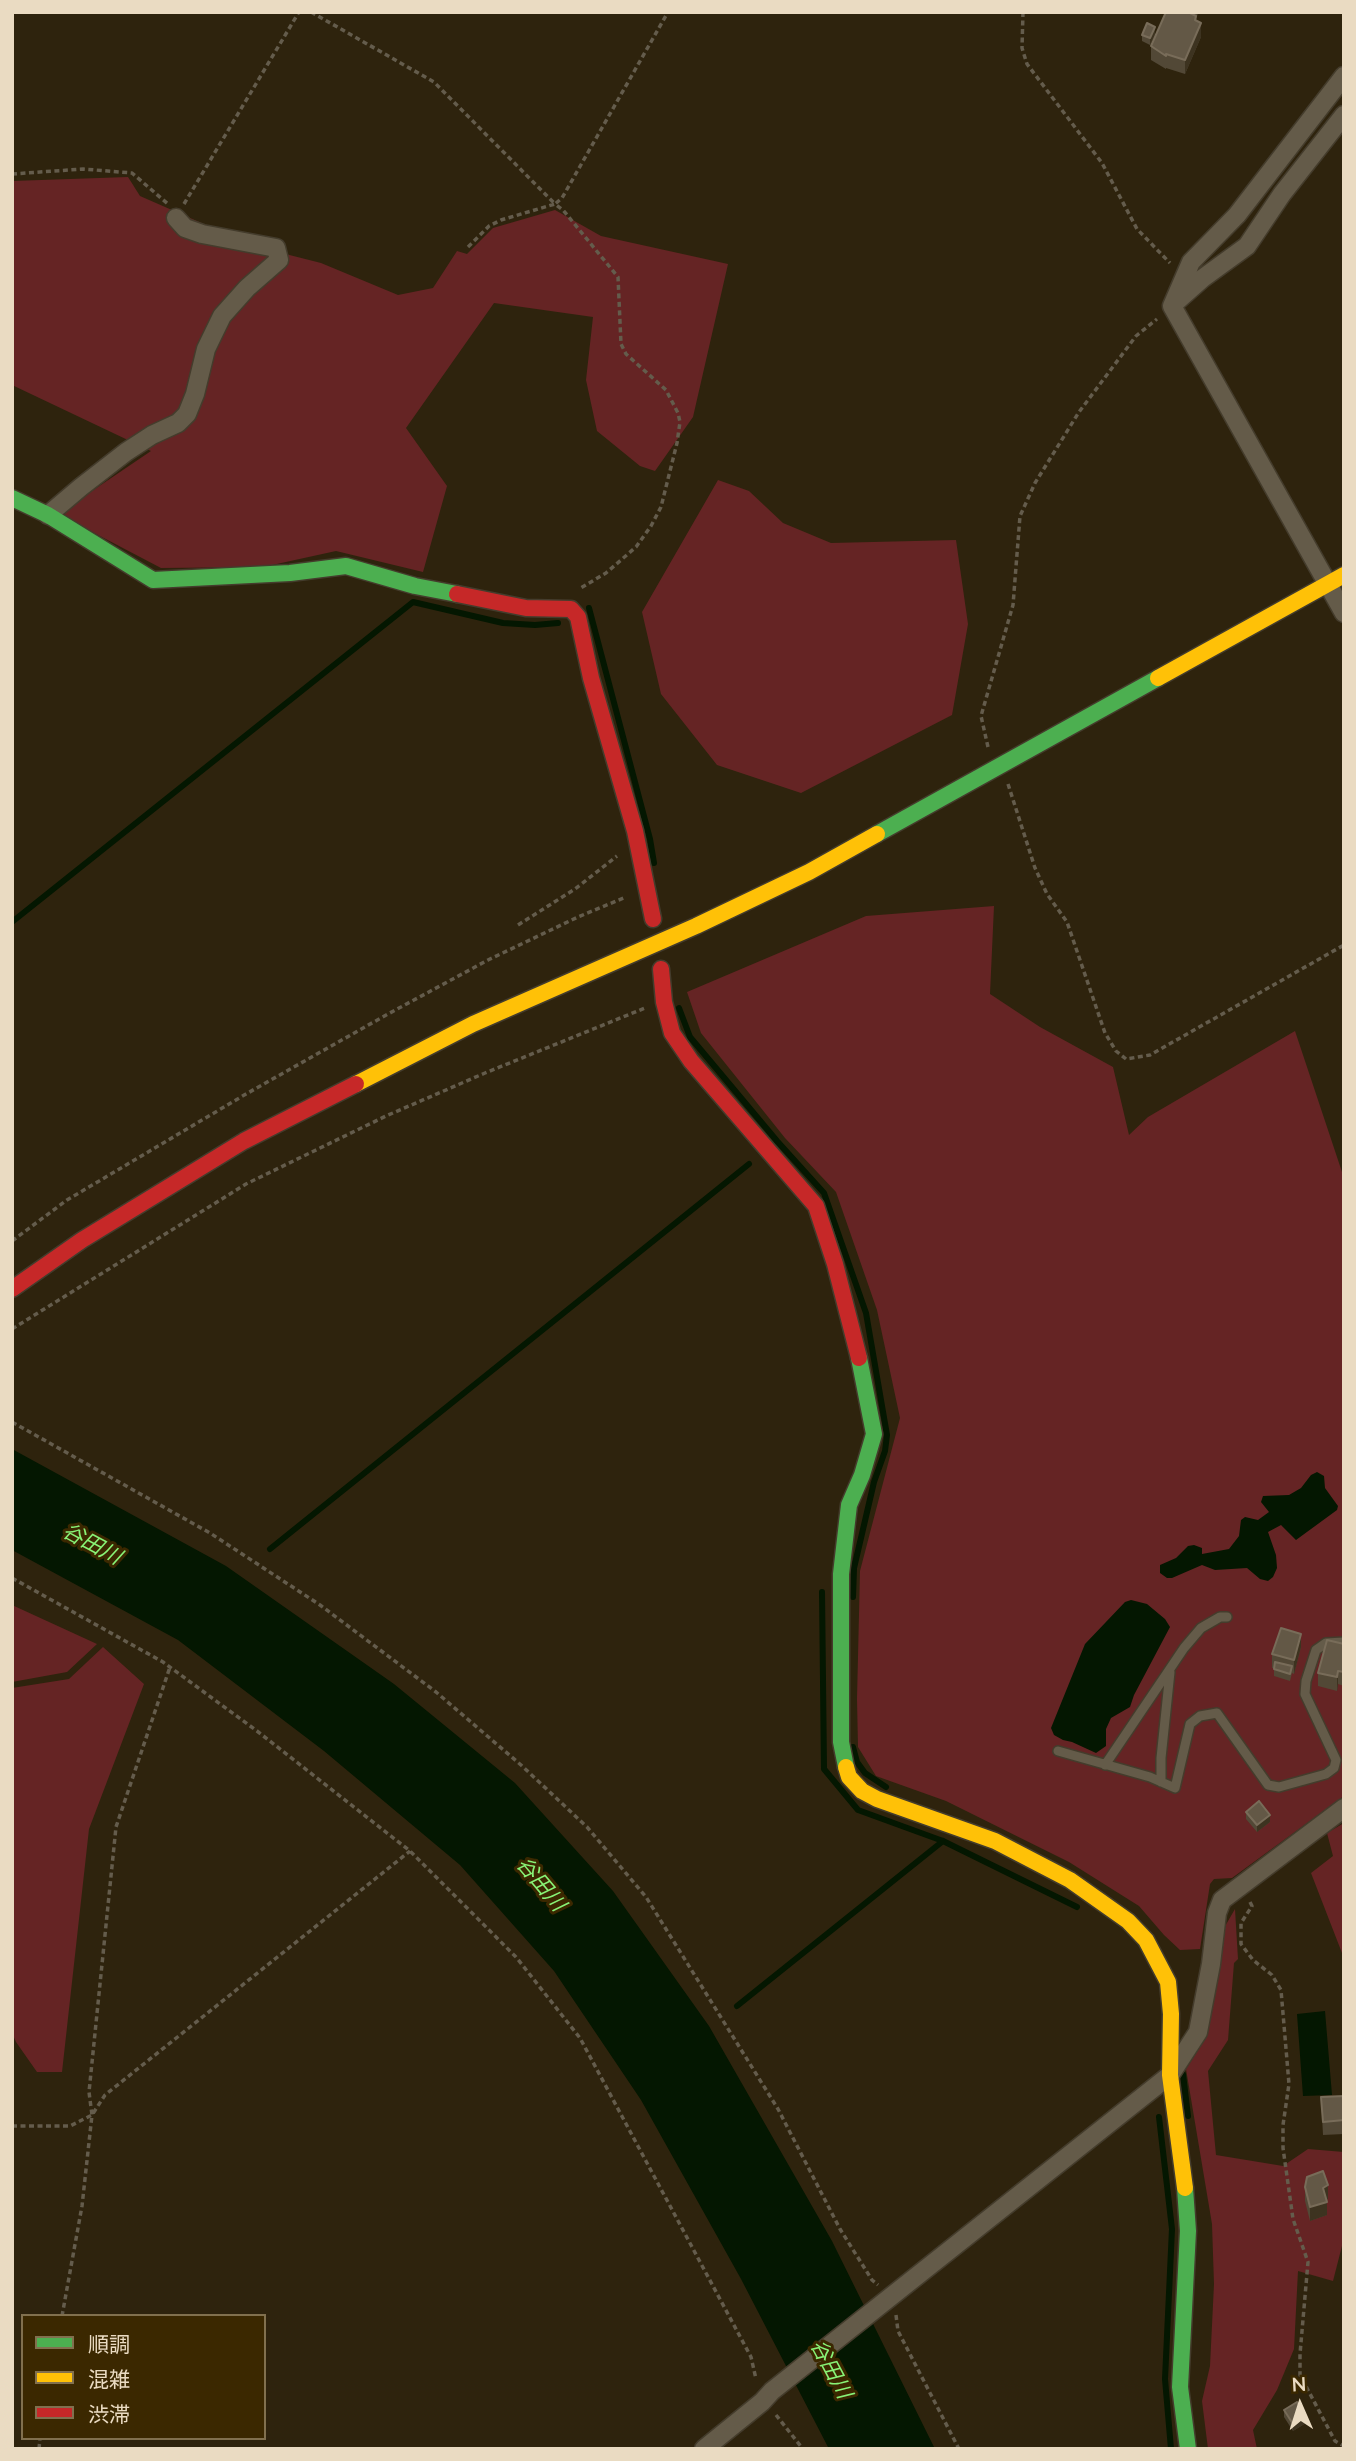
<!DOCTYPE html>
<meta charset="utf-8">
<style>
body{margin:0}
#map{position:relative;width:1356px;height:2461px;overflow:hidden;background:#2e230d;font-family:Lato,"Noto Sans JP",sans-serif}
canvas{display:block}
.frame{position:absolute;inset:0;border:14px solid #eadbc2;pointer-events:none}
.legend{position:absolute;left:21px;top:2314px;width:245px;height:126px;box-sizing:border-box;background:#3b2800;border:2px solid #81704e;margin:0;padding:9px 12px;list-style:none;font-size:21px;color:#eadbc2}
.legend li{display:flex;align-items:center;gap:14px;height:35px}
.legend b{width:35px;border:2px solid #81704e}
.north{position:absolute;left:1265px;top:2370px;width:70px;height:70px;-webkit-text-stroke:5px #3b2800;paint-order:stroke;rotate:357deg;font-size:19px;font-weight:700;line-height:28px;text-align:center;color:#eadbc2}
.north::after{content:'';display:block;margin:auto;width:24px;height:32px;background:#eadbc2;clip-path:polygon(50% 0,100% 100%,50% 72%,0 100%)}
</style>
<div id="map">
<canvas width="1356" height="2461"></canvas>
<div class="frame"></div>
<ul class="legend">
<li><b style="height:9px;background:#4caf50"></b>順調</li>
<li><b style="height:9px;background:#ffc107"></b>混雑</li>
<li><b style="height:9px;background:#c62828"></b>渋滞</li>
</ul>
<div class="north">N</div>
</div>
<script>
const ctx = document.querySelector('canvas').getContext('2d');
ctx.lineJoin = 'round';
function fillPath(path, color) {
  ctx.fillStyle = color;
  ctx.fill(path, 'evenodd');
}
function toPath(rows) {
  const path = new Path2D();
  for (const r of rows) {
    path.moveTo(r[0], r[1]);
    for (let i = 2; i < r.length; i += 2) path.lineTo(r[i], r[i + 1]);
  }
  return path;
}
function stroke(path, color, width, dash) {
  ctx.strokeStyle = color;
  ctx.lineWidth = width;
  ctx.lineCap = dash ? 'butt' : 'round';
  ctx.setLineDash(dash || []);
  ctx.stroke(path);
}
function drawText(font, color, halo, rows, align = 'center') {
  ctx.font = font + ' Lato,"Noto Sans JP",sans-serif';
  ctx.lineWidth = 6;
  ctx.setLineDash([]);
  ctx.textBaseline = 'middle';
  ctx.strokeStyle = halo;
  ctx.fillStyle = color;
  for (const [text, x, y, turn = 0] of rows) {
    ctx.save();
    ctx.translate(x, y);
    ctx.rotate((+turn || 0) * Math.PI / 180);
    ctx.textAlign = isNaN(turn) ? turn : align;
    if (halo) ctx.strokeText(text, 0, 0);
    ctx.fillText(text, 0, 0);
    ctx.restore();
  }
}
const green = toPath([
 [128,177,140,196,254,246,321,263,398,295,433,288,457,251,467,254,493,228,555,210,601,236,728,264,693,417,655,471,640,466,597,431,586,380,593,317,494,303,406,428,447,486,423,572,336,551,263,567,161,568,58,514,151,451,12,385,12,181],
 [718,480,749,491,783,523,831,543,956,540,968,624,952,715,801,793,717,765,661,694,642,612],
 [994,906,990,994,1040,1027,1113,1067,1129,1135,1148,1117,1295,1031,1344,1178,1344,1796,1232,1878,1214,1879,1210,1884,1200,1949,1180,1950,1164,1935,1139,1906,1069,1862,946,1801,876,1776,858,1747,857,1699,860,1571,900,1418,877,1310,836,1192,785,1138,701,1033,687,992,866,916],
 [12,1605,97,1644,67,1672,12,1682],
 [103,1647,144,1684,89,1829,62,2072,37,2072,16,2042,12,2033,12,1688,69,1679],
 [1344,1823,1344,1974,1342,1953,1311,1873,1333,1856,1327,1833],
 [1235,1909,1238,1959,1234,1963,1228,2040,1208,2071,1216,2155,1283,2166,1308,2149,1344,2152,1344,2238,1333,2281,1298,2271,1294,2349,1277,2390,1253,2430,1257,2449,1208,2449,1202,2401,1210,2366,1214,2284,1212,2224,1186,2069,1206,2037,1224,1928]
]);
const water = toPath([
 [12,1449,226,1566,394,1684,515,1783,613,1891,709,2026,832,2241,935,2449,829,2449,741,2279,641,2100,554,1971,460,1865,324,1751,178,1640,12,1550],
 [1317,1472,1324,1476,1325,1488,1338,1506,1337,1510,1296,1540,1281,1525,1268,1532,1276,1555,1277,1568,1273,1577,1268,1581,1260,1579,1247,1568,1215,1570,1202,1565,1172,1578,1167,1578,1160,1573,1160,1565,1176,1558,1188,1546,1194,1545,1202,1548,1202,1554,1229,1549,1239,1536,1241,1520,1245,1517,1258,1520,1269,1512,1261,1502,1263,1496,1289,1495,1301,1488,1311,1475],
 [1131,1600,1147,1604,1165,1619,1170,1627,1134,1695,1130,1707,1111,1718,1106,1729,1106,1746,1096,1753,1072,1742,1063,1740,1054,1735,1051,1728,1085,1644,1125,1602],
 [1325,2011,1332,2095,1303,2096,1297,2014]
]);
const stream = toPath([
 [589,608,650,839,654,863],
 [12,922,413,602,503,623,535,625,558,623],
 [679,1008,690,1037,777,1141,824,1193,866,1313,887,1435,885,1451,874,1482,854,1568,853,1597],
 [270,1549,749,1164],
 [822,1592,824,1769,858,1810,943,1841,1077,1907],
 [853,1747,857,1762,865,1773,886,1787],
 [737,2006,943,1841],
 [1183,2074,1188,2116],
 [1159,2117,1172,2229,1165,2379,1171,2449]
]);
const path = toPath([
 [311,12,434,82,555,204,562,198,668,12],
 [1023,12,1022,48,1027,64,1102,163,1137,229,1170,263],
 [12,174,83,169,132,173,168,204],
 [184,204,299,12],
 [468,247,489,226,501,220,555,204,563,210,618,277,621,344,626,354,666,390,678,413,680,422,677,443,661,507,651,526,636,547,606,573,579,589],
 [988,747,981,716,1013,605,1020,516,1035,483,1079,412,1136,336,1157,319],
 [1008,784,1035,868,1047,894,1067,922,1105,1033,1116,1051,1126,1059,1150,1055,1344,945],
 [518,925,575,889,617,856],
 [12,1241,67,1200,246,1094,388,1014,488,960,578,917,626,897],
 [12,1329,246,1184,386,1116,485,1073,645,1008],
 [12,1422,210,1533,320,1605,436,1692,521,1765,587,1827,646,1897,778,2109,840,2229,872,2280,878,2285],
 [12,1578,163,1662,257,1731,410,1851,516,1957,580,2038,751,2357,756,2379],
 [1250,1902,1252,1906,1241,1923,1241,1944,1253,1960,1272,1975,1281,1990,1289,2084,1283,2125,1283,2148,1293,2219,1308,2262,1300,2354,1300,2375,1335,2441,1344,2446],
 [12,2126,70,2126,92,2115,105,2095,410,1851],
 [896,2315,898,2331,959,2449],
 [62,2316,82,2206,92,2115,89,2092,116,1827,170,1667],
 [776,2415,803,2449],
 [39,2449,40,2438]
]);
const lane = toPath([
 [1058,1751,1150,1777,1175,1788,1190,1724,1200,1716,1217,1713,1268,1785,1279,1787,1326,1774,1334,1768,1336,1760,1305,1694,1306,1681,1316,1650,1326,1643,1344,1642],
 [1105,1765,1184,1648,1201,1628,1220,1617,1227,1617],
 [1161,1782,1161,1758,1170,1672]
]);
const street = toPath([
 [1344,76,1237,215,1191,262,1172,306,1344,613],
 [1177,301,1203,278,1247,246,1282,194,1344,115],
 [48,515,81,487,126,452,152,435,178,423,187,414,195,394,206,349,222,316,247,288,279,260,276,248,202,234,185,228,176,218],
 [704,2449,762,2402,772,2391,1170,2075,1198,2032,1211,1964,1217,1913,1222,1900,1344,1808]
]);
const fast = toPath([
 [12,498,48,515,153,580,290,573,346,566,415,586,457,594],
 [877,834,1158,678],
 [846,1767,841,1742,841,1574,849,1505,862,1475,874,1434,859,1358],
 [1185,2188,1188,2231,1180,2387,1188,2449]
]);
const slow = toPath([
 [1158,678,1344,575],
 [356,1084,473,1024,696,926,809,872,877,834],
 [846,1767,849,1777,862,1791,877,1799,995,1841,1070,1880,1128,1921,1146,1940,1168,1982,1171,2014,1170,2075,1185,2188]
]);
const jam = toPath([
 [457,594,526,608,571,609,578,617,591,678,635,831,653,919],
 [661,969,664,1002,672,1033,691,1061,816,1206,835,1264,859,1358],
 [12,1289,82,1240,244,1141,356,1084]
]);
const wall = toPath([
 [1166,12,1198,12,1196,21,1201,37,1185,74,1166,68,1166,69,1151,60,1151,46],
 [1155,34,1150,45,1142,41,1142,35],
 [1344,1644,1344,1686,1338,1684,1337,1691,1318,1686,1318,1673],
 [1301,1647,1294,1674,1292,1673,1290,1681,1274,1676,1274,1668,1272,1668,1272,1654],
 [1246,1812,1270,1822,1257,1832,1246,1819],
 [1344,2096,1344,2134,1323,2135,1321,2097],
 [1305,2187,1328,2199,1327,2199,1327,2215,1310,2221,1305,2201],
 [1284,2410,1306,2423,1293,2431,1284,2417]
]);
const shadedWall = toPath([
 [1201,23,1201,37,1185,74,1185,60],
 [1155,27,1155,34,1150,45,1150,38],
 [1301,1634,1301,1647,1294,1674,1294,1660],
 [1338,1671,1338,1684,1337,1691,1337,1677],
 [1270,1815,1270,1822,1257,1832,1257,1825],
 [1328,2185,1328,2199,1323,2201,1323,2188],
 [1327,2202,1327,2215,1310,2221,1310,2207],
 [1306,2416,1306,2423,1293,2431,1293,2424]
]);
const building = toPath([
 [1166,12,1188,12,1196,16,1195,20,1201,23,1185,60,1166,54,1166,56,1151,46,1166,12],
 [1147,23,1155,27,1150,38,1142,35,1147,23],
 [1281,1628,1301,1634,1294,1660,1272,1654,1281,1628],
 [1327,1640,1344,1644,1344,1672,1338,1671,1337,1677,1318,1673,1327,1640],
 [1275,1662,1292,1666,1290,1674,1274,1669,1275,1662],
 [1259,1801,1270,1815,1257,1825,1246,1812,1259,1801],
 [1344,2096,1344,2120,1323,2122,1321,2097,1344,2096],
 [1323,2171,1328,2185,1323,2188,1327,2202,1310,2207,1305,2187,1307,2177,1323,2171],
 [1297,2402,1306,2416,1293,2424,1284,2410,1297,2402]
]);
const waterNames = [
 ["谷田川",92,1544,28],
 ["谷田川",541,1884,50],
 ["谷田川",831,2369,62]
];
fillPath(green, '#652424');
fillPath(water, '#041701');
stroke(stream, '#041701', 6);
stroke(lane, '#443c2c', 12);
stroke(street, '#443c2c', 21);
stroke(fast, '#443c2c', 19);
stroke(slow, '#443c2c', 19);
stroke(jam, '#443c2c', 19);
stroke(path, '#645c4c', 3.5, [5, 3.5]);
stroke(lane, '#645b49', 9);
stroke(street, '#645b49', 18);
stroke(fast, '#4caf50', 16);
stroke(slow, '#ffc107', 16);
stroke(jam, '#c62828', 16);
fillPath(wall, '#524836');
fillPath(shadedWall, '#3d3320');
fillPath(building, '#635846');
stroke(building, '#786c59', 2);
drawText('italic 21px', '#88f376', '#3b2800', waterNames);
</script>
